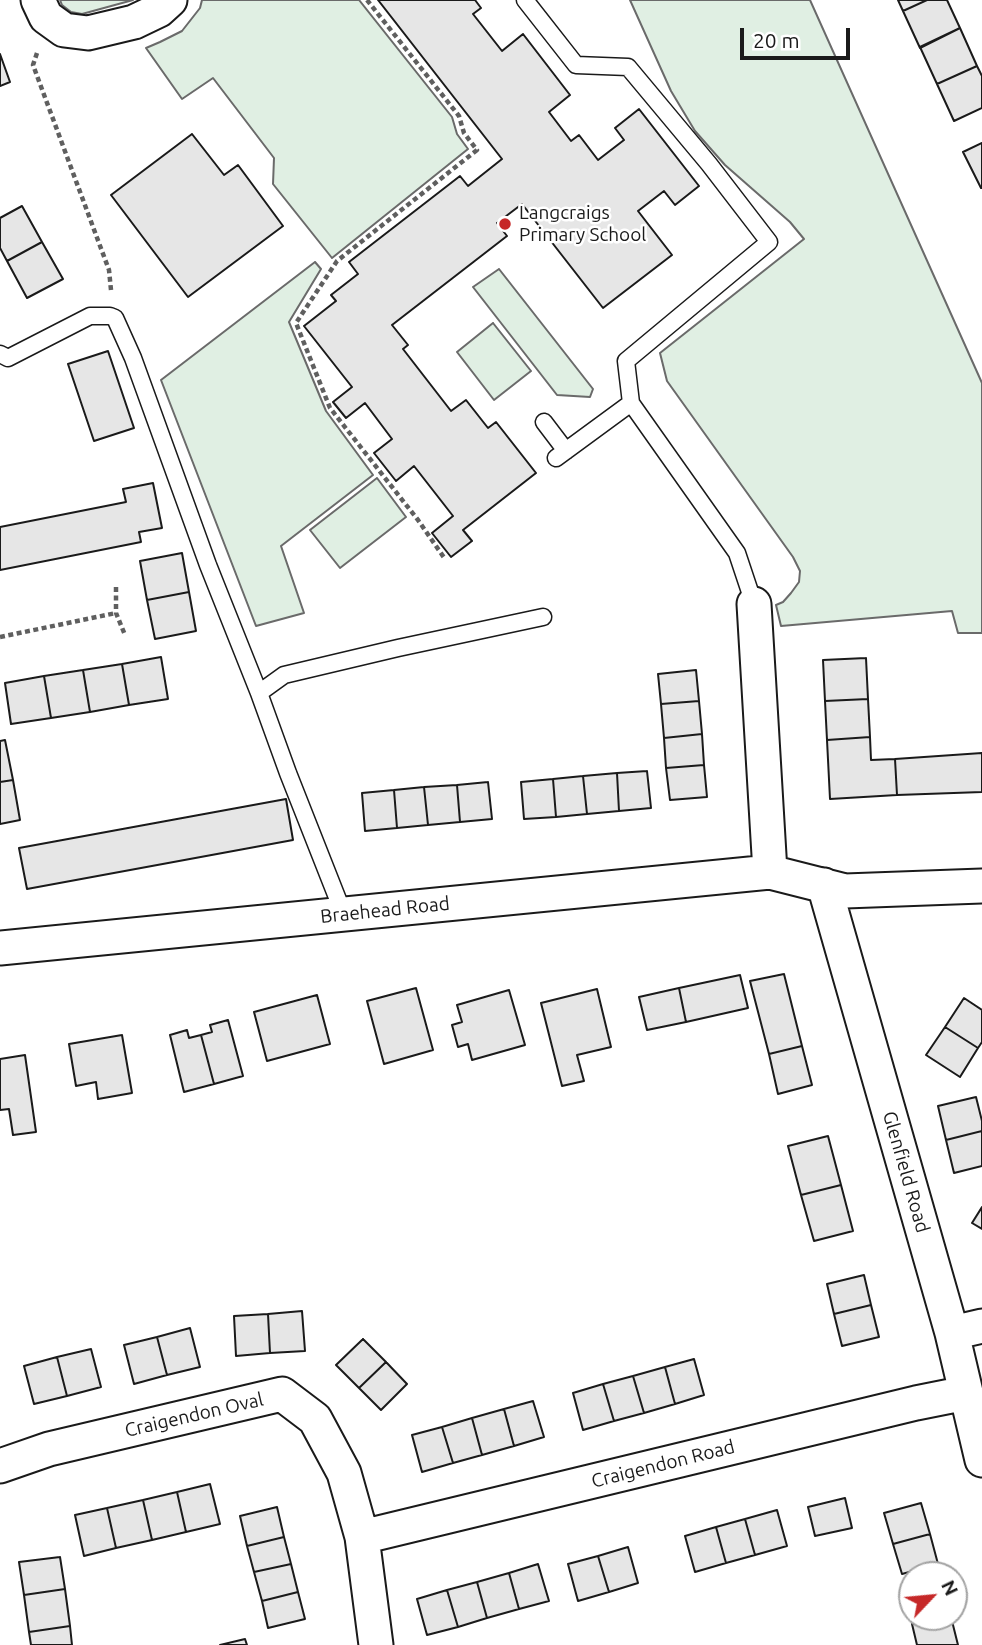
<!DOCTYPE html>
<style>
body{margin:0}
#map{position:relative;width:982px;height:1645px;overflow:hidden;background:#fff;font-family:Ubuntu,sans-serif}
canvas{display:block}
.north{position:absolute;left:898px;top:1561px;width:70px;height:70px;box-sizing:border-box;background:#fff;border:2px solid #a3a3a3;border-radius:50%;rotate:64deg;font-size:19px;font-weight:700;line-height:28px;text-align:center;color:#1a1a1a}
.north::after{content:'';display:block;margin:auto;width:24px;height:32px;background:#c62828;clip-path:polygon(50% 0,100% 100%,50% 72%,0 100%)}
.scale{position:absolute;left:740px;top:28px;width:110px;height:32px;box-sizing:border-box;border:4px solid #1a1a1a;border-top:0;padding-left:9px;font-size:21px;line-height:24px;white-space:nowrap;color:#1a1a1a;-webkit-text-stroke:5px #fff;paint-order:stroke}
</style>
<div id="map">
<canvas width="982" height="1645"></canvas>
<div class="north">N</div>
<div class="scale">20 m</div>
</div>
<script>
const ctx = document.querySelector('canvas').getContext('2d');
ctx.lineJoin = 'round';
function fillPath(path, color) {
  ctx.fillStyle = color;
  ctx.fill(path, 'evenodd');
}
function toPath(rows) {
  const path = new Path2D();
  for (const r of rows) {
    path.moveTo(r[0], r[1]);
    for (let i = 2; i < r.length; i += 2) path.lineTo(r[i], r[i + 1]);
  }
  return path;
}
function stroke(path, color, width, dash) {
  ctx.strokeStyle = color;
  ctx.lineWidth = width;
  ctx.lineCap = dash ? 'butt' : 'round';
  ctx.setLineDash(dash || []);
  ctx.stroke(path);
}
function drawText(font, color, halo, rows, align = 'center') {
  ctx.font = font + ' Ubuntu,sans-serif';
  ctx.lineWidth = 5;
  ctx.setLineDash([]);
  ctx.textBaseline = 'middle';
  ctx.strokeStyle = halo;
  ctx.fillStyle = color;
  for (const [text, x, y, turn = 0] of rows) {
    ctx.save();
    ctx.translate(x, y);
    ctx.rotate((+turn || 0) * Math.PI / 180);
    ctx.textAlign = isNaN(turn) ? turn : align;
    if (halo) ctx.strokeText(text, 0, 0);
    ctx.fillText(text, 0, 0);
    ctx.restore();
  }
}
const green = toPath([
 [60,0,133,0,82,14,71,12,62,5,60,0],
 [202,0,359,0,452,117,457,134,468,149,332,258,273,184,274,158,213,78,182,99,146,48,160,42,182,31,200,8,202,0],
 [630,0,810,0,982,383,982,633,958,633,952,611,781,626,776,605,783,602,791,593,799,582,800,571,793,557,667,381,660,353,804,239,790,222,725,165,695,131,671,91,630,0],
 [315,262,321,269,289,322,326,411,373,475,281,546,304,613,256,626,161,380,315,262],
 [499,269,593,389,590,397,557,395,473,287,499,269],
 [493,323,531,371,494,400,457,352,493,323],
 [377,478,406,517,340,568,310,530,377,478]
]);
const building = toPath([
 [378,0,475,0,481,8,473,14,502,51,523,34,570,95,549,112,571,141,579,135,598,160,624,140,615,128,639,109,699,186,675,205,664,191,638,211,672,255,603,308,522,204,497,223,507,236,392,325,408,345,403,349,451,411,466,400,488,428,496,422,536,473,463,530,472,541,451,557,432,533,453,516,414,466,396,481,374,453,392,439,365,403,346,418,333,402,352,387,304,326,336,301,331,295,358,274,349,262,460,176,468,186,502,159,378,0],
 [898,0,927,0,903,11,898,0],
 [927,0,947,0,960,28,920,48,903,11,927,0],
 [960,28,977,66,937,84,920,47,960,28],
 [0,54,10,82,0,86,0,54],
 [977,66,982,76,982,108,954,121,937,84,977,66],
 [192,134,224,175,238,165,283,226,188,297,111,195,192,134],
 [982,143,982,188,981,188,963,152,982,143],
 [22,206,42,242,7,261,0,248,0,218,22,206],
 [42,242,63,279,27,298,7,261,42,242],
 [108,351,134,428,94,441,68,364,108,351],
 [153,483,162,528,139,532,141,542,0,570,0,527,126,502,123,489,153,483],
 [182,553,189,592,147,600,140,561,182,553],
 [189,592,196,631,155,639,147,600,189,592],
 [161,657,168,699,129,705,122,664,161,657],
 [866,658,868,699,825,701,823,660,866,658],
 [122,664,129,705,90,712,83,670,122,664],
 [83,670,90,712,51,718,44,676,83,670],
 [696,670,699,701,661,704,658,674,696,670],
 [44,676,51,718,11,724,5,683,44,676],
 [868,699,870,737,827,740,825,701,868,699],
 [699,701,702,734,664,738,661,704,699,701],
 [702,734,704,765,666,768,664,738,702,734],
 [870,737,871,760,895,759,897,795,830,799,827,740,870,737],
 [5,740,13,780,0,782,0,741,5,740],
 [982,753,982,792,897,795,895,759,982,753],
 [704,765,707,797,670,800,666,768,704,765],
 [647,771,651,808,619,811,617,773,647,771],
 [617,773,619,811,587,814,583,776,617,773],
 [583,776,587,814,556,817,553,779,583,776],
 [553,779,556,817,524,819,521,782,553,779],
 [13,780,20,820,0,824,0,782,13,780],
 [488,782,492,819,460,822,457,785,488,782],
 [457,785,460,822,428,825,424,787,457,785],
 [424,787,428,825,397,828,394,790,424,787],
 [394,790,397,828,365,831,362,793,394,790],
 [286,799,293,840,27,889,19,848,286,799],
 [784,974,802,1046,769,1054,750,981,784,974],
 [740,975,748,1008,686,1022,679,988,740,975],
 [416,988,433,1050,384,1064,367,1001,416,988],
 [679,988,686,1022,647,1030,639,997,679,988],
 [597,989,611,1047,577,1055,584,1081,562,1086,541,1003,597,989],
 [509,990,525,1045,472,1060,468,1044,458,1047,452,1025,462,1022,457,1005,509,990],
 [317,995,330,1044,267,1061,254,1012,317,995],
 [964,998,982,1010,982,1042,978,1048,945,1027,964,998],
 [228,1020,243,1076,214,1084,201,1035,212,1032,210,1025,228,1020],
 [945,1027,978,1048,960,1077,926,1055,945,1027],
 [187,1030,189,1038,201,1035,214,1084,184,1092,170,1035,187,1030],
 [122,1035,132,1093,98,1099,96,1082,76,1086,69,1044,122,1035],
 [802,1046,812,1085,778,1094,769,1054,802,1046],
 [25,1055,36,1132,13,1135,9,1109,0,1110,0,1059,25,1055],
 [976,1097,982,1121,982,1131,946,1140,938,1106,976,1097],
 [982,1131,982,1166,954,1173,946,1140,982,1131],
 [828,1136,841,1185,801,1195,788,1146,828,1136],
 [841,1185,853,1231,814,1241,801,1195,841,1185],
 [982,1207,982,1229,972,1223,982,1207],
 [864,1275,871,1305,834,1314,827,1284,864,1275],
 [871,1305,879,1337,842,1346,834,1314,871,1305],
 [302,1311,305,1351,270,1353,268,1314,302,1311],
 [268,1314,270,1353,236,1356,234,1316,268,1314],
 [190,1328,200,1367,167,1375,157,1337,190,1328],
 [157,1337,167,1375,134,1384,124,1345,157,1337],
 [363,1339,386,1362,359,1388,336,1365,363,1339],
 [91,1349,101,1387,67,1396,57,1357,91,1349],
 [57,1357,67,1396,34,1404,24,1366,57,1357],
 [694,1359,704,1395,675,1404,665,1367,694,1359],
 [386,1362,407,1384,381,1410,359,1388,386,1362],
 [665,1367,675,1404,644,1413,633,1376,665,1367],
 [633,1376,644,1413,614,1421,603,1384,633,1376],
 [603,1384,614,1421,583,1430,573,1393,603,1384],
 [533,1401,544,1437,514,1446,504,1409,533,1401],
 [504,1409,514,1446,482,1455,472,1418,504,1409],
 [472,1418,482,1455,453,1463,442,1427,472,1418],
 [442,1427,453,1463,422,1472,412,1435,442,1427],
 [210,1484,220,1524,186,1532,177,1492,210,1484],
 [177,1492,186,1532,152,1540,143,1500,177,1492],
 [845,1498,852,1528,815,1536,808,1507,845,1498],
 [143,1500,152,1540,116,1548,107,1508,143,1500],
 [921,1503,930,1534,893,1544,884,1513,921,1503],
 [277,1507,284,1537,247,1546,240,1516,277,1507],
 [107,1508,116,1548,84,1556,75,1515,107,1508],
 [777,1510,787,1546,755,1555,745,1519,777,1510],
 [745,1519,755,1555,726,1563,716,1527,745,1519],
 [716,1527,726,1563,695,1572,685,1536,716,1527],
 [930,1534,938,1564,902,1574,893,1544,930,1534],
 [284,1537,291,1564,254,1572,247,1546,284,1537],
 [628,1547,638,1583,609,1592,598,1556,628,1547],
 [598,1556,609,1592,578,1601,568,1564,598,1556],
 [60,1557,65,1589,24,1595,19,1562,60,1557],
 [291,1564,298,1592,262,1601,254,1572,291,1564],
 [538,1564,549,1601,519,1609,509,1573,538,1564],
 [509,1573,519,1609,487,1618,477,1582,509,1573],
 [477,1582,487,1618,458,1627,447,1590,477,1582],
 [65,1589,70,1626,29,1632,24,1595,65,1589],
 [447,1590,458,1627,427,1635,417,1599,447,1590],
 [298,1592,305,1619,268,1628,262,1601,298,1592],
 [939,1617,951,1617,958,1645,917,1645,912,1624,939,1617],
 [70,1626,72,1645,31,1645,29,1632,70,1626],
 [245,1639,247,1645,220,1645,245,1639]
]);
const path = toPath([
 [367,0,459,116,464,133,477,150,337,261,296,323,330,408,418,520,445,559],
 [37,53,33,65,109,270,111,290],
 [116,587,116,613,125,635],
 [0,637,116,613]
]);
const service = toPath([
 [525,0,576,65,628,67,709,164,769,242,626,361,631,403],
 [0,354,8,358,90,316,110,316,115,318,133,358,208,565,259,693],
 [544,422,566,451],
 [556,458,631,403,737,553,754,604],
 [344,915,288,773,259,693,284,675,398,648,543,617]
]);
const minor = toPath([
 [38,0,46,17,64,30,88,33,134,22,159,10,170,0],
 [754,604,770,872],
 [824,885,952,1333,982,1460],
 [0,948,770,872,845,891,982,886],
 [952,1333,982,1326],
 [0,1466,49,1449,282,1394,315,1419,344,1473,362,1537,376,1645],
 [362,1537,916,1403,966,1393]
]);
const markers = [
 [505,224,7,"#c62828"]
];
const poiNames = [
 ["Langcraigs",519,213],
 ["Primary School",519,235]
];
const streetNames = [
 ["Braehead Road",385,910,-6],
 ["Glenfield Road",906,1172,74],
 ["Craigendon Oval",194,1415,-13],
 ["Craigendon Road",663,1464,-14]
];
fillPath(green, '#e0efe3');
stroke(green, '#6a6a6a', 2);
fillPath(building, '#e6e6e6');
stroke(building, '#1a1a1a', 2);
stroke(service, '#1a1a1a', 19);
stroke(minor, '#1a1a1a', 37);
stroke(path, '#5f5f5f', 4.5, [5, 3.5]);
stroke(service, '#fff', 16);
stroke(minor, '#fff', 33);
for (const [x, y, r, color] of markers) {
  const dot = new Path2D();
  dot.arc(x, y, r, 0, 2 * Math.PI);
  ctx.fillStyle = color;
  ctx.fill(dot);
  stroke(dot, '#fff', 2.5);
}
drawText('19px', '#1a1a1a', '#fff', poiNames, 'left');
drawText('19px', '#1a1a1a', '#fff', streetNames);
</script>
